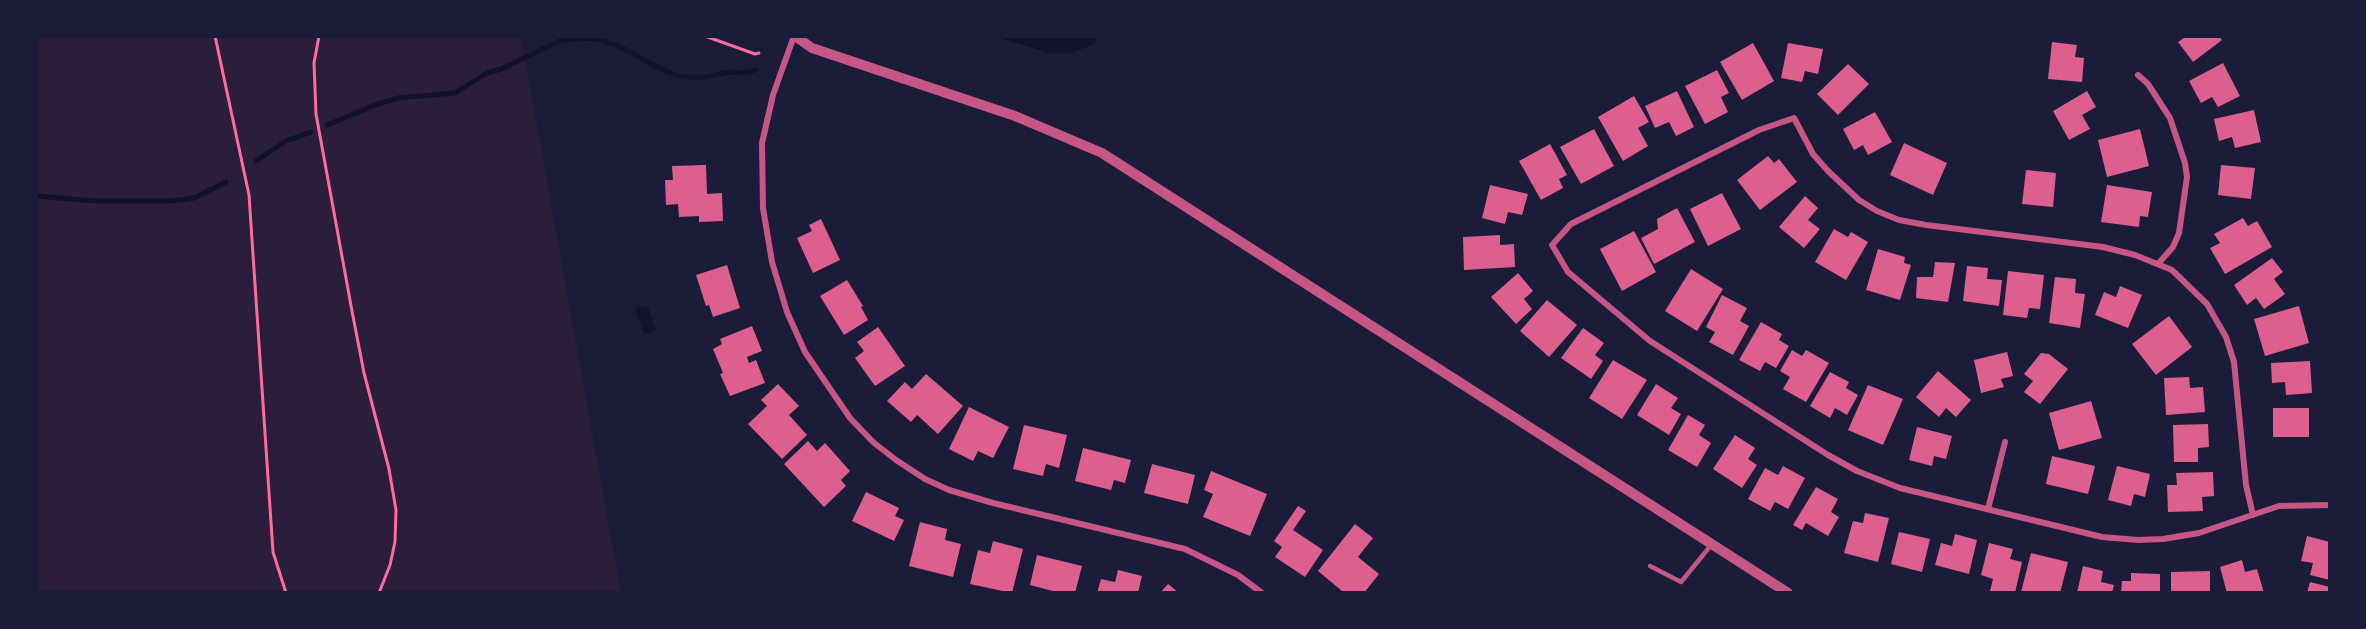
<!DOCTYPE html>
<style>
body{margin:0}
#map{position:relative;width:2366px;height:629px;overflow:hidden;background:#1b1b3a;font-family:Lora,serif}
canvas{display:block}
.frame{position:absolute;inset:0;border:38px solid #1b1b3a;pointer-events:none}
</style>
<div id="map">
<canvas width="2366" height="629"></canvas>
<div class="frame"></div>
</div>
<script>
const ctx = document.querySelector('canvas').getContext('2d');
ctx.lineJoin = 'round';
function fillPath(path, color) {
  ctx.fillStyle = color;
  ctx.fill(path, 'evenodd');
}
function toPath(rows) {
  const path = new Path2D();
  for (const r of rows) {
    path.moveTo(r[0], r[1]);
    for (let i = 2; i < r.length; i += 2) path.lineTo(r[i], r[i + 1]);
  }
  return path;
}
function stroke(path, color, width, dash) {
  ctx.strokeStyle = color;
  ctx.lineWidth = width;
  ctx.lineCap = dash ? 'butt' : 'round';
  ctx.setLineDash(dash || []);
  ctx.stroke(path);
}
const green = toPath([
 [36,36,521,36,621,593,36,593]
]);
const water = toPath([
 [993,36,1098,36,1095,44,1068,54,1050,53],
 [647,305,656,330,644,334,635,309]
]);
const stream = toPath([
 [327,125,375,105,398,98,455,93,487,73,501,69,562,40,589,38,602,40,622,48,665,71,682,77,706,77,728,72,747,73,755,70],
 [256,161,286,141,311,132],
 [36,196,94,201,172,201,194,198,226,182]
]);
const building = toPath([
 [2187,36,2219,36,2222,40,2193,62,2178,42],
 [2052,42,2077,45,2075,57,2084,58,2082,82,2048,79],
 [1753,43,1774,81,1742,100,1720,62],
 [1788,43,1823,49,1818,74,1805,71,1802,82,1781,78],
 [2223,63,2240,96,2218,107,2212,97,2201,103,2189,81],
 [1848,64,1869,84,1838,115,1817,94],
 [1717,70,1729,93,1721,97,1728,112,1705,124,1685,86],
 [1677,91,1694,127,1676,136,1669,122,1655,128,1645,106],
 [2087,91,2096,107,2082,115,2090,129,2069,140,2053,111],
 [1634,96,1649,122,1638,128,1648,146,1623,161,1598,117],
 [2254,110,2261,142,2235,148,2232,137,2219,141,2214,119],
 [1875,112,1892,142,1868,155,1863,145,1854,150,1843,129],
 [1594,129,1614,166,1581,184,1560,147],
 [2140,129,2149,166,2107,177,2098,140],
 [1904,143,1947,163,1933,195,1890,175],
 [1550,144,1567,175,1559,179,1563,188,1541,200,1519,161],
 [1768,156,1774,163,1779,159,1797,182,1760,210,1737,180],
 [706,165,707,194,722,193,723,221,699,222,699,216,679,217,678,204,666,205,665,180,673,180,672,166],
 [2221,165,2255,168,2251,199,2218,195],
 [2026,170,2056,173,2053,207,2022,204],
 [1490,185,1528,194,1522,215,1508,212,1505,224,1482,218],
 [2107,185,2152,192,2148,217,2140,216,2139,227,2101,222],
 [1722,193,1741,229,1708,246,1690,209],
 [1805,196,1818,208,1808,220,1820,229,1804,248,1779,227],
 [1677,208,1695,242,1654,264,1641,238,1658,229,1657,219],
 [2243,218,2248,226,2257,221,2272,247,2225,274,2210,248,2220,243,2214,234],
 [821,219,840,260,813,273,797,238,812,231,809,225],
 [1834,229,1848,237,1851,232,1868,242,1846,280,1815,262],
 [1634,231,1656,272,1622,291,1600,249],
 [1500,235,1500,245,1514,244,1515,267,1464,270,1463,237],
 [1878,249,1905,257,1904,263,1911,265,1900,300,1866,290],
 [2272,258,2283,272,2274,279,2285,294,2264,309,2256,298,2247,305,2234,285],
 [1935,262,1955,263,1948,302,1916,298,1917,277,1933,277],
 [727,265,740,308,713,317,709,305,706,306,696,275],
 [1967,266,1988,268,1987,279,2002,280,1999,306,1963,301],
 [1691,269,1723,289,1697,331,1665,311],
 [2008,271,2044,275,2040,309,2029,308,2027,318,2003,315],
 [1518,273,1533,291,1524,299,1532,309,1516,324,1491,297],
 [2055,277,2076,279,2075,293,2085,294,2080,328,2049,323],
 [847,280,863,306,861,307,868,320,844,335,820,296],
 [2120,286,2142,295,2128,328,2095,315,2104,292,2116,297],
 [1722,295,1747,308,1740,321,1749,326,1733,355,1709,342,1715,332,1706,327],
 [1547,300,1577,325,1549,357,1520,331],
 [2299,306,2309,343,2265,356,2254,319],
 [2169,316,2192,347,2156,375,2132,344],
 [1761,322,1782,334,1779,340,1789,346,1776,368,1765,362,1760,371,1739,360],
 [752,326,762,351,747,357,749,363,756,360,765,383,730,396,720,374,723,373,713,349,722,344,720,339],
 [878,327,905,366,875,386,855,358,864,351,857,342],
 [1583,328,1604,343,1595,355,1603,361,1591,379,1561,358],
 [1792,350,1802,356,1806,350,1829,363,1806,402,1783,389,1790,377,1780,371],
 [2007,352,2013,376,2001,379,2004,387,1981,393,1974,360],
 [2041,353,2049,354,2068,369,2040,404,2024,392,2033,381,2024,374],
 [1613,360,1647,380,1622,419,1589,398],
 [2310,361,2312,393,2286,395,2285,382,2272,383,2271,363],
 [1938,371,1971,400,1956,417,1946,408,1939,417,1916,397],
 [1830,372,1849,382,1846,388,1858,395,1847,415,1835,408,1830,418,1810,406],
 [926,374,963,406,938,434,917,415,911,422,887,401,905,382,912,389],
 [2189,377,2190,388,2203,387,2205,412,2166,415,2164,378],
 [778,384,799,406,789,415,807,435,782,459,748,424,767,406,761,400],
 [1656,384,1678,398,1671,408,1681,414,1669,435,1637,415],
 [1868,385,1903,399,1883,445,1848,430],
 [2091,401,2102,438,2059,450,2049,413],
 [969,407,1009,427,993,458,978,451,973,461,949,449],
 [2273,408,2309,408,2309,437,2273,437],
 [1688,415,1705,425,1699,435,1711,443,1697,467,1668,450],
 [2208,424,2209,447,2198,448,2198,462,2174,462,2173,425],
 [1024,425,1067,435,1059,468,1046,464,1043,476,1013,469],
 [1917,427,1952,436,1946,459,1934,456,1932,466,1909,460],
 [1735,435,1755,448,1748,459,1757,465,1742,488,1713,469],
 [808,441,817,451,825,443,850,471,841,480,846,486,824,507,784,464],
 [1083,448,1131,460,1125,483,1114,480,1111,490,1075,481],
 [2052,456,2095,466,2088,494,2046,484],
 [1152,464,1195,475,1188,504,1144,493],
 [1783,466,1805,478,1788,509,1775,502,1770,511,1748,499,1765,468,1778,475],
 [2117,466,2150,474,2145,497,2134,494,2131,506,2108,500],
 [1211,471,1267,494,1250,536,1203,517,1213,494,1204,490],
 [2213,472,2214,496,2202,497,2203,511,2168,512,2167,485,2177,485,2176,473],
 [1816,487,1838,499,1831,512,1839,517,1828,536,1806,523,1802,530,1793,525],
 [866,492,899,508,895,516,904,520,894,541,852,521],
 [1298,506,1306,511,1293,530,1323,550,1305,577,1275,557,1282,547,1274,541],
 [1865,513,1889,518,1878,562,1844,553,1853,521,1863,523],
 [920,522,947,529,945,540,961,544,953,577,909,566],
 [1355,524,1373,538,1358,557,1379,574,1364,593,1340,593,1342,591,1318,571],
 [1899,532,1930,539,1922,572,1891,564],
 [1955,534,1977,540,1969,574,1935,565,1941,543,1952,546],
 [2307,536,2330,542,2330,580,2310,575,2313,563,2301,561],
 [993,541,1023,549,1012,593,970,584,978,550,990,553],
 [1989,543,2013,549,2010,559,2022,562,2015,593,1990,591,1993,579,1981,575],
 [2031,553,2068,562,2060,593,2021,592],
 [1037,555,1082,566,1075,593,1060,593,1030,585],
 [2242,560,2245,572,2257,569,2264,593,2227,593,2220,567],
 [2083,566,2103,571,2101,582,2114,585,2112,593,2077,593],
 [1118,570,1142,576,1138,593,1097,593,1101,579,1115,582],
 [2210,571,2210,593,2171,593,2171,572],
 [2131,573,2160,574,2160,593,2121,593,2122,581,2131,581],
 [2310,582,2330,587,2328,593,2307,593],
 [1168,584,1179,593,1160,593]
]);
const path = toPath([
 [215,36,249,195,273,552,286,593],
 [319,36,314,63,316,114,352,311,364,373,389,469,396,510,395,542,390,565,379,593],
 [705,36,755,54,759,53]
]);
const service = toPath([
 [1650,566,1681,582,1712,544]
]);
const minor = toPath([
 [794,36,773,95,762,143,763,208,772,262,787,312,805,352,850,418,873,442,896,460,925,479,949,490,993,503,1185,549,1238,575,1262,593],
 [2138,75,2148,84,2170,118,2185,163,2187,177,2179,233,2173,247,2158,264],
 [1988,509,2005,442],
 [2253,515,2246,485,2234,362,2226,337,2207,304,2172,270,2135,255,2103,247,1926,225,1899,220,1877,211,1859,200,1828,171,1813,154,1794,118,1759,130,1571,224,1552,245,1568,272,1650,341,1828,455,1857,471,1900,488,2102,537,2138,540,2163,539,2199,533,2279,506,2330,505]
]);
const tertiary = toPath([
 [795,36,812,48,1015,116,1102,153,1788,593]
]);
fillPath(green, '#2a1e3b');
fillPath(water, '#12122b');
stroke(stream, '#12122b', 5);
fillPath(building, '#dd5f8e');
stroke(path, '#ff6b9d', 3);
stroke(service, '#c65784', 4.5);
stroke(minor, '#c65784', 6);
stroke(tertiary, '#c65784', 10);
</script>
